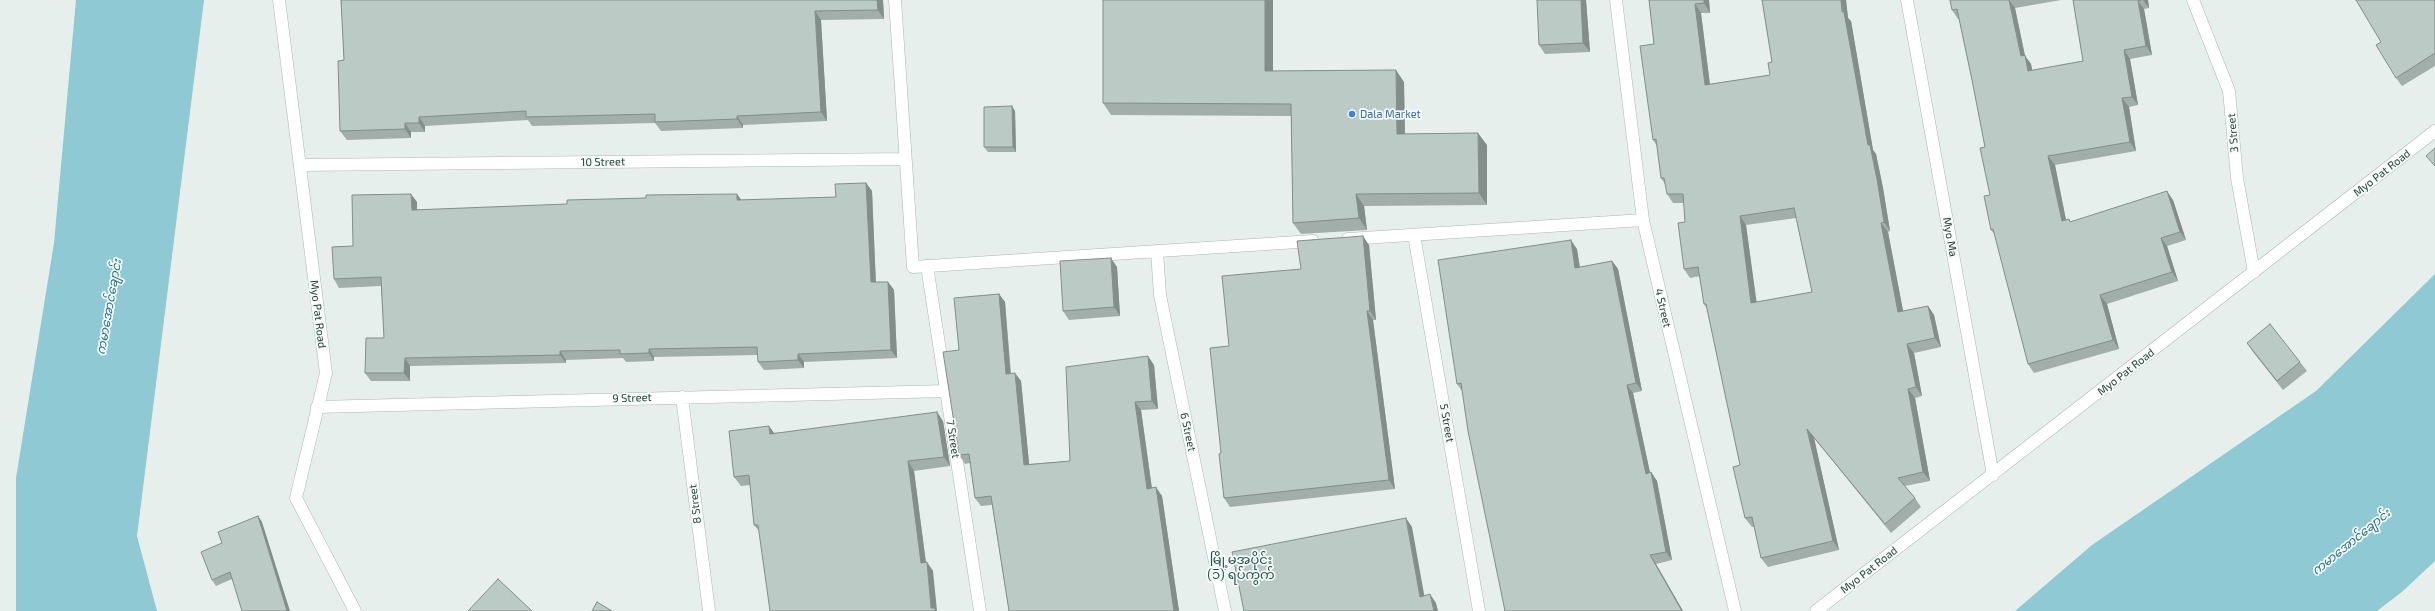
<!DOCTYPE html>
<meta charset="utf-8">
<style>
body{margin:0}
canvas{display:block;background:#e6efeb}
</style>
<canvas width="2435" height="611"></canvas>
<script>
const ctx = document.querySelector('canvas').getContext('2d');
ctx.lineJoin = 'round';
function fillPath(path, color) {
  ctx.fillStyle = color;
  ctx.fill(path, 'evenodd');
}
function toPath(rows) {
  const path = new Path2D();
  for (const r of rows) {
    path.moveTo(r[0], r[1]);
    for (let i = 2; i < r.length; i += 2) path.lineTo(r[i], r[i + 1]);
  }
  return path;
}
function stroke(path, color, width, dash) {
  ctx.strokeStyle = color;
  ctx.lineWidth = width;
  ctx.lineCap = dash ? 'butt' : 'round';
  ctx.setLineDash(dash || []);
  ctx.stroke(path);
}
function drawText(font, color, halo, rows, align = 'center') {
  ctx.font = font + ' "Exo 2","Noto Sans Myanmar",sans-serif';
  ctx.lineWidth = 3.5;
  ctx.setLineDash([]);
  ctx.textBaseline = 'middle';
  ctx.strokeStyle = halo;
  ctx.fillStyle = color;
  for (const [text, x, y, turn = 0] of rows) {
    ctx.save();
    ctx.translate(x, y);
    ctx.rotate((+turn || 0) * Math.PI / 180);
    ctx.textAlign = isNaN(turn) ? turn : align;
    if (halo) ctx.strokeText(text, 0, 0);
    ctx.fillText(text, 0, 0);
    ctx.restore();
  }
}
const water = toPath([
 [76,0,204,0,137,536,157,611,16,611,16,478,54,243],
 [2435,274,2435,561,2403,591,2377,611,2015,611,2092,545,2316,391]
]);
const minor = toPath([
 [279,0,326,373,296,498,355,611],
 [895,0,913,267,1313,241],
 [1616,0,1643,220,1735,611],
 [1907,0,1993,475],
 [2193,0,2229,91,2237,178,2254,272],
 [300,165,905,159],
 [1414,235,1479,611],
 [1348,239,1643,220],
 [1157,251,1160,295,1225,611],
 [927,266,980,611],
 [682,397,709,611],
 [317,407,946,391],
 [1816,611,2435,131]
]);
const wall = toPath([
 [341,0,883,0,884,19,821,20,827,121,743,125,743,128,661,131,655,123,532,126,528,120,425,126,425,132,411,132,411,138,347,140,340,131,344,60],
 [1586,0,1590,52,1545,54,1539,45],
 [1649,0,1709,0,1710,13,1701,13,1710,84,1770,75,1772,62,1762,0,1846,0,1848,18,1851,21,1873,150,1876,154,1883,188,1890,231,1888,232,1903,311,1928,306,1934,315,1941,347,1914,353,1922,396,1915,398,1930,481,1905,486,1915,498,1921,507,1891,533,1814,438,1839,550,1768,567,1761,558,1754,527,1752,527,1745,518,1740,465,1707,309,1704,304,1700,276,1690,278,1684,269,1685,222,1684,203,1673,203,1667,194,1665,184,1661,178,1657,146,1653,140,1654,44],
 [1796,218,1812,292,1756,302,1746,225],
 [1950,0,2061,0,2015,8,2025,56,2031,64,2032,70,2083,61,2073,0,2148,0,2149,8,2144,9,2152,55,2130,59,2138,105,2129,107,2136,151,2055,165,2066,220,2071,222,2173,200,2186,240,2167,246,2178,281,2107,304,2119,349,2034,373,2028,364,1995,235,1991,230,1990,195,1985,147,1972,80,1959,19,1958,19,1952,10],
 [2435,0,2435,66,2402,86,2396,78,2381,42],
 [1273,71,1404,82,1405,134,1487,145,1487,205,1364,206,1367,230,1301,234,1293,223,1291,116,1111,115,1103,103],
 [1015,111,1016,152,988,152,984,147],
 [866,183,872,191,876,282,888,282,894,290,897,358,804,362,804,368,764,370,758,362,758,355,654,357,654,361,626,362,623,358,566,360,566,363,410,366,410,381,371,381,365,373,384,338,381,286,339,288,334,279,353,246,417,202,417,210,836,197],
 [1369,245,1376,320,1373,320,1395,489,1230,507,1224,498,1221,453,1229,346,1301,269],
 [1577,249,1580,267,1612,261,1618,269,1642,391,1633,393,1650,473,1651,472,1657,481,1672,560,1656,564,1683,611,1505,611,1462,391,1457,384],
 [1117,267,1120,316,1069,320,1063,311],
 [999,294,1005,302,1011,373,1021,381,1029,464,1070,461,1154,365,1158,409,1141,410,1152,488,1162,496,1179,611,1009,611,992,505,981,506,975,498,970,463,965,464,959,455,959,350],
 [2247,343,2300,362,2307,371,2283,390,2253,352],
 [943,421,950,466,914,471,926,562,933,571,759,531,754,525,750,485,741,486,734,477,769,426,774,433],
 [258,516,262,522,232,579,216,586,212,580,222,543]
]);
const shadedWall = toPath([
 [877,0,883,0,884,19,878,10],
 [1265,0,1273,0,1273,83,1265,71],
 [1581,0,1586,0,1590,52,1583,43],
 [1704,0,1709,0,1710,13,1704,3],
 [1841,0,1846,0,1848,18,1851,21,1873,150,1876,154,1883,188,1890,231,1884,222,1868,145],
 [2009,0,2015,8,2025,56,2031,64,2034,80,2028,71,2021,56],
 [2143,0,2148,0,2149,8],
 [2138,1,2144,9,2152,55,2146,46],
 [1695,4,1701,13,1711,94,1705,85],
 [815,11,821,20,827,121,821,112],
 [2124,50,2130,59,2138,105,2132,97],
 [1396,70,1404,82,1405,146,1397,134],
 [2122,98,2129,107,2136,151,2130,142],
 [1012,106,1015,111,1016,152,1013,147],
 [737,116,743,125,743,128,737,119],
 [419,117,425,126,425,132,419,123],
 [405,123,411,132,411,138,405,129],
 [1478,133,1487,145,1487,205,1479,193],
 [2048,156,2055,165,2068,230,2062,221],
 [866,183,872,191,876,290,871,282],
 [2167,191,2173,200,2186,240,2180,232],
 [411,194,417,202,417,218,412,210],
 [737,194,743,202,737,200],
 [1356,194,1364,206,1367,230,1359,218],
 [1740,216,1746,225,1758,312,1751,303],
 [1881,223,1888,232,1905,321,1898,312],
 [1363,236,1369,245,1376,320,1370,311],
 [2161,238,2167,246,2178,281,2172,272],
 [1571,240,1577,249,1581,277,1575,268],
 [1111,258,1117,267,1120,316,1114,307],
 [1612,261,1618,269,1642,391,1636,383],
 [888,282,894,290,897,358,891,350],
 [999,294,1005,302,1011,382,1006,374],
 [2100,295,2107,304,2119,349,2113,340],
 [1928,306,1934,315,1941,347,1935,338],
 [1367,311,1373,320,1395,489,1389,480],
 [1907,344,1914,353,1922,396,1916,387],
 [649,349,654,357,654,361,649,353],
 [560,351,566,360,566,363,560,355],
 [798,354,804,362,804,368,798,360],
 [1148,356,1154,365,1158,409,1152,401],
 [405,358,410,366,410,381,404,373],
 [1015,373,1021,381,1030,473,1024,465],
 [1627,385,1633,393,1652,482,1646,474],
 [1908,389,1915,398,1930,481,1923,472],
 [1135,402,1141,410,1153,497,1147,489],
 [937,412,943,421,950,466,944,457],
 [769,426,776,436,770,434],
 [1807,429,1814,438,1839,550,1833,541],
 [908,461,914,471,927,572,921,563],
 [1651,472,1657,481,1672,560,1666,552],
 [1156,487,1162,496,1179,611,1174,611],
 [258,516,262,522,290,611,287,611],
 [1406,518,1412,527,1426,605,1420,597],
 [1650,555,1656,564,1683,611,1682,611],
 [927,562,933,571,937,611,933,611,931,608],
 [1430,594,1436,603,1438,611,1434,611]
]);
const building = toPath([
 [341,0,877,0,878,10,815,11,821,112,737,116,737,119,655,122,655,114,526,117,526,111,419,117,419,123,405,123,405,129,340,131,338,61,344,60,341,0],
 [1103,0,1265,0,1265,71,1396,70,1397,134,1478,133,1479,193,1356,194,1359,218,1293,223,1291,104,1103,103,1103,0],
 [1537,0,1581,0,1583,43,1539,45,1537,0],
 [1649,0,1704,0,1704,3,1695,4,1705,85,1770,75,1768,63,1772,62,1762,0,1841,0,1842,12,1844,12,1868,145,1870,145,1877,179,1884,222,1881,223,1898,312,1928,306,1935,338,1907,344,1916,387,1908,389,1923,472,1898,478,1915,498,1885,524,1807,429,1833,541,1761,558,1752,517,1745,518,1733,467,1740,465,1706,304,1704,304,1698,267,1684,269,1678,223,1685,222,1683,194,1667,194,1664,178,1661,178,1656,139,1653,140,1640,46,1654,44,1649,0],
 [1794,208,1812,292,1751,303,1740,216,1794,208],
 [1950,0,2009,0,2021,56,2025,55,2028,71,2083,61,2073,0,2141,0,2138,1,2146,46,2124,50,2132,97,2122,98,2130,142,2048,156,2062,221,2069,219,2070,222,2167,191,2180,232,2161,238,2172,272,2100,295,2113,340,2028,364,1993,229,1991,230,1984,196,1990,195,1980,148,1985,147,1972,80,1957,9,1952,10,1950,0],
 [2356,0,2435,0,2435,53,2396,78,2376,45,2381,42,2356,0],
 [1012,106,1013,147,984,147,984,107,1012,106],
 [2435,148,2435,166,2426,156,2435,148],
 [866,183,871,282,888,282,891,350,798,354,798,360,758,362,757,347,649,349,649,353,620,354,620,350,560,351,560,355,405,358,404,373,365,373,366,338,384,338,381,277,334,279,332,247,353,246,352,195,411,194,412,210,567,204,567,200,646,198,646,195,737,194,737,200,836,197,835,184,866,183],
 [1363,236,1370,311,1367,311,1389,480,1224,498,1219,454,1221,453,1210,348,1229,346,1222,276,1301,269,1297,241,1363,236],
 [1571,240,1575,268,1612,261,1636,383,1627,385,1646,474,1651,472,1666,552,1650,555,1682,611,1505,611,1468,431,1461,383,1457,384,1438,260,1571,240],
 [1111,258,1114,307,1063,311,1060,261,1111,258],
 [999,294,1006,374,1015,373,1024,465,1070,461,1066,367,1148,356,1152,401,1135,402,1147,489,1156,487,1174,611,1009,611,991,496,975,498,969,454,959,455,943,352,959,350,954,298,999,294],
 [2270,324,2300,362,2277,381,2247,343,2270,324],
 [937,412,944,457,908,461,921,563,927,562,931,608,935,608,935,611,770,611,758,525,754,525,749,475,734,477,729,431,769,426,770,434,937,412],
 [258,516,287,611,242,611,230,572,212,580,201,552,222,543,218,532,258,516],
 [1406,518,1420,597,1430,594,1434,611,1244,611,1232,552,1406,518],
 [498,579,532,611,468,611,498,579],
 [597,602,612,611,592,611,597,602]
]);
const markers = [
 [1352,114,4,"#3f7fe0"]
];
const shopNames = [
 ["Dala Market",1360,114]
];
const streetNames = [
 ["3 Street",2233,133,-95],
 ["10 Street",603,162,-1],
 ["Myo Pat Road",2382,173,-38],
 ["Myo Ma",1950,237,80],
 ["4 Street",1663,308,77],
 ["Myo Pat Road",318,314,83],
 ["Myo Pat Road",2126,372,-38],
 ["9 Street",632,398,-2],
 ["5 Street",1447,423,80],
 ["6 Street",1188,432,78],
 ["7 Street",953,439,81],
 ["8 Street",695,504,-97],
 ["Myo Pat Road",1869,570,-38]
];
const waterNames = [
 ["ကမာအောင်ချောင်း",109,307,-80],
 ["ကမာအောင်ချောင်း",2351,542,-39]
];
const quarterNames = [
 ["မြို့မအပိုင်း",1241,560],
 ["(၁) ရပ်ကွက်",1241,575]
];
fillPath(water, '#8ec9d4');
stroke(minor, '#a8b8b2', 13);
stroke(minor, '#fff', 12);
fillPath(wall, '#a1aea9');
fillPath(shadedWall, '#838d89');
fillPath(building, '#bbcac4');
stroke(building, '#838d89', 1);
for (const [x, y, r, color] of markers) {
  const dot = new Path2D();
  dot.arc(x, y, r, 0, 2 * Math.PI);
  ctx.fillStyle = color;
  ctx.fill(dot);
  stroke(dot, '#f7fbf9', 1.5);
}
drawText('11px', '#366cbe', '#f7fbf9', shopNames, 'left');
drawText('11px', '#24423a', '#f7fbf9', streetNames);
drawText('italic 12px', '#1c6f80', '#f7fbf9', waterNames);
drawText('13px', '#1f5548', '#f7fbf9', quarterNames);
</script>
